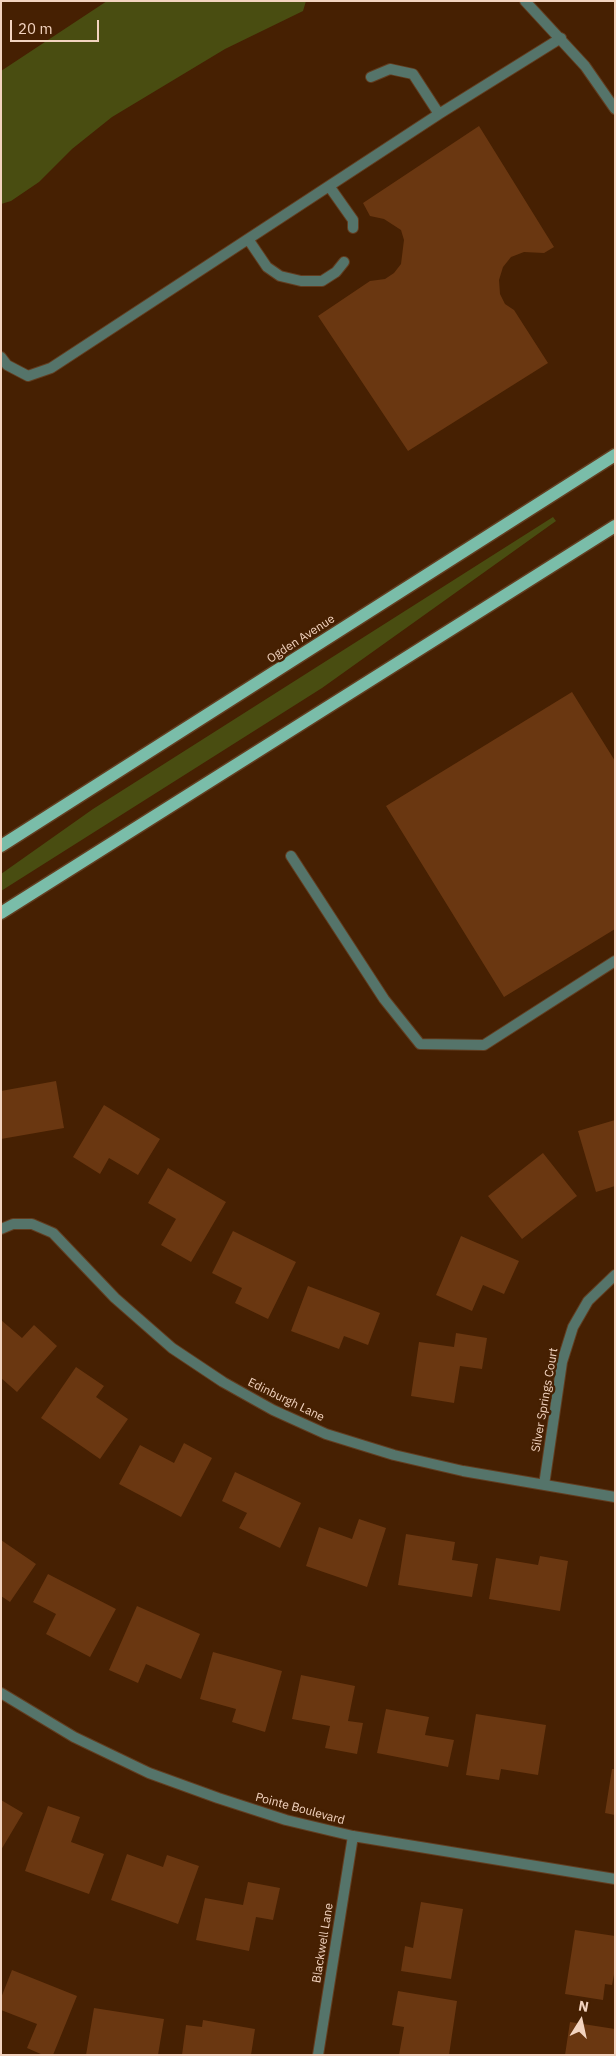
<!DOCTYPE html>
<style>
body{margin:0}
#map{position:relative;width:616px;height:2056px;overflow:hidden;background:#462002;font-family:"IBM Plex Sans",sans-serif}
canvas{display:block}
.frame{position:absolute;inset:0;border:2px solid #f3d4c0;pointer-events:none}
.north{position:absolute;left:556px;top:1996px;width:50px;height:50px;-webkit-text-stroke:4px #462002;paint-order:stroke;rotate:10deg;font-size:14px;font-weight:700;line-height:20px;text-align:center;color:#f3d4c0}
.north::after{content:'';display:block;margin:auto;width:18px;height:22px;background:#f3d4c0;clip-path:polygon(50% 0,100% 100%,50% 72%,0 100%)}
.scale{position:absolute;left:10px;top:20px;width:89px;height:22px;box-sizing:border-box;border:2px solid #f3d4c0;border-top:0;padding-left:6px;font-size:15px;line-height:18px;white-space:nowrap;color:#f3d4c0;-webkit-text-stroke:4px #462002;paint-order:stroke}
</style>
<div id="map">
<canvas width="616" height="2056"></canvas>
<div class="frame"></div>
<div class="north">N</div>
<div class="scale">20 m</div>
</div>
<script>
const ctx = document.querySelector('canvas').getContext('2d');
ctx.lineJoin = 'round';
function fillPath(path, color) {
  ctx.fillStyle = color;
  ctx.fill(path, 'evenodd');
}
function toPath(rows) {
  const path = new Path2D();
  for (const r of rows) {
    path.moveTo(r[0], r[1]);
    for (let i = 2; i < r.length; i += 2) path.lineTo(r[i], r[i + 1]);
  }
  return path;
}
function stroke(path, color, width, dash) {
  ctx.strokeStyle = color;
  ctx.lineWidth = width;
  ctx.lineCap = dash ? 'butt' : 'round';
  ctx.setLineDash(dash || []);
  ctx.stroke(path);
}
function drawText(font, color, halo, rows, align = 'center') {
  ctx.font = font + ' "IBM Plex Sans",sans-serif';
  ctx.lineWidth = 5;
  ctx.setLineDash([]);
  ctx.textBaseline = 'middle';
  ctx.strokeStyle = halo;
  ctx.fillStyle = color;
  for (const [text, x, y, turn = 0] of rows) {
    ctx.save();
    ctx.translate(x, y);
    ctx.rotate((+turn || 0) * Math.PI / 180);
    ctx.textAlign = isNaN(turn) ? turn : align;
    if (halo) ctx.strokeText(text, 0, 0);
    ctx.fillText(text, 0, 0);
    ctx.restore();
  }
}
const green = toPath([
 [107,1,306,1,303,11,225,49,112,117,72,149,39,182,11,201,1,204,1,71],
 [553,517,556,521,322,688,1,891,1,874,93,809]
]);
const building = toPath([
 [479,126,554,247,544,253,524,252,511,257,503,267,499,280,500,294,505,304,514,310,548,363,408,451,318,316,370,281,385,279,394,273,401,264,404,240,401,230,384,219,370,216,363,203],
 [572,692,615,761,615,929,504,997,386,806],
 [56,1081,64,1128,1,1139,1,1091],
 [104,1105,160,1139,138,1175,109,1158,100,1174,73,1157],
 [615,1120,615,1186,596,1192,578,1131],
 [543,1153,577,1196,522,1239,488,1196],
 [168,1168,226,1202,191,1262,161,1245,176,1219,148,1203],
 [233,1231,296,1262,268,1319,235,1303,242,1288,212,1273],
 [461,1236,519,1261,504,1294,483,1285,472,1311,436,1295],
 [308,1286,380,1313,368,1345,344,1336,339,1349,291,1331],
 [1,1320,22,1338,34,1325,57,1346,17,1392,1,1378],
 [456,1333,487,1338,482,1369,460,1366,454,1403,411,1396,419,1342,454,1347],
 [76,1367,104,1386,96,1397,128,1419,100,1459,41,1418],
 [184,1443,212,1458,181,1517,119,1484,140,1445,174,1463],
 [235,1472,301,1503,280,1548,239,1528,247,1513,222,1501],
 [359,1519,386,1528,367,1587,306,1566,319,1527,352,1539],
 [406,1534,455,1542,452,1560,478,1564,472,1597,398,1585],
 [1,1540,36,1564,10,1602,1,1596],
 [540,1556,568,1561,560,1611,489,1599,496,1558,538,1565],
 [48,1574,116,1609,90,1657,46,1634,56,1614,33,1602],
 [137,1606,200,1634,181,1679,146,1664,138,1683,109,1670],
 [213,1652,282,1671,265,1732,232,1722,236,1709,200,1699],
 [301,1675,355,1686,348,1721,363,1723,357,1754,325,1748,330,1726,292,1719],
 [386,1709,429,1717,425,1735,454,1740,448,1767,377,1753],
 [476,1714,546,1725,538,1775,501,1769,499,1780,466,1775],
 [612,1769,615,1769,615,1815,605,1813],
 [1,1800,23,1813,1,1850],
 [48,1806,80,1817,71,1842,104,1854,89,1894,25,1871],
 [127,1854,163,1867,167,1855,199,1866,178,1924,111,1900],
 [248,1882,280,1888,273,1920,256,1917,249,1951,196,1940,205,1898,243,1905],
 [421,1902,463,1909,451,1979,401,1971,405,1946,413,1948],
 [575,1930,615,1936,615,1969,612,1985,605,1984,603,2000,565,1994],
 [12,1970,77,1996,53,2055,43,2055,27,2048,37,2024,1,2010,1,1998],
 [398,1991,457,2001,449,2055,399,2055,404,2027,392,2025],
 [94,2008,164,2019,158,2055,86,2055],
 [203,2020,255,2029,251,2055,182,2055,186,2025,202,2027],
 [570,2022,615,2029,615,2055,565,2055]
]);
const lane = toPath([
 [371,77,390,69,413,74,439,114],
 [329,186,353,220,353,228],
 [248,239,267,267,280,276,301,281,322,281,336,272,344,262],
 [1,357,7,365,28,376,51,368,439,114,561,38],
 [291,856,384,999,420,1044,484,1045,615,961]
]);
const street = toPath([
 [525,1,585,66,615,109],
 [1,1229,13,1224,32,1224,53,1233,115,1298,172,1348,223,1382,273,1410,326,1434,394,1455,463,1471,615,1497],
 [544,1485,562,1362,573,1327,588,1301,615,1275],
 [1,1693,74,1737,149,1773,218,1798,286,1820,353,1836,615,1879],
 [318,2055,353,1836]
]);
const primary = toPath([
 [1,846,615,455],
 [1,913,615,526]
]);
const streetNames = [
 ["Ogden Avenue",301,639,-33],
 ["Edinburgh Lane",286,1400,26],
 ["Silver Springs Court",545,1400,-80],
 ["Pointe Boulevard",300,1809,15],
 ["Blackwell Lane",323,1943,-81]
];
fillPath(green, '#494d11');
fillPath(building, '#6a3711');
stroke(lane, '#623d20', 12);
stroke(street, '#623d20', 12);
stroke(primary, '#623d20', 15);
stroke(lane, '#55746a', 10);
stroke(street, '#55746a', 10);
stroke(primary, '#7abda9', 12);
drawText('12px', '#f3d4c0', '#462002', streetNames);
</script>
